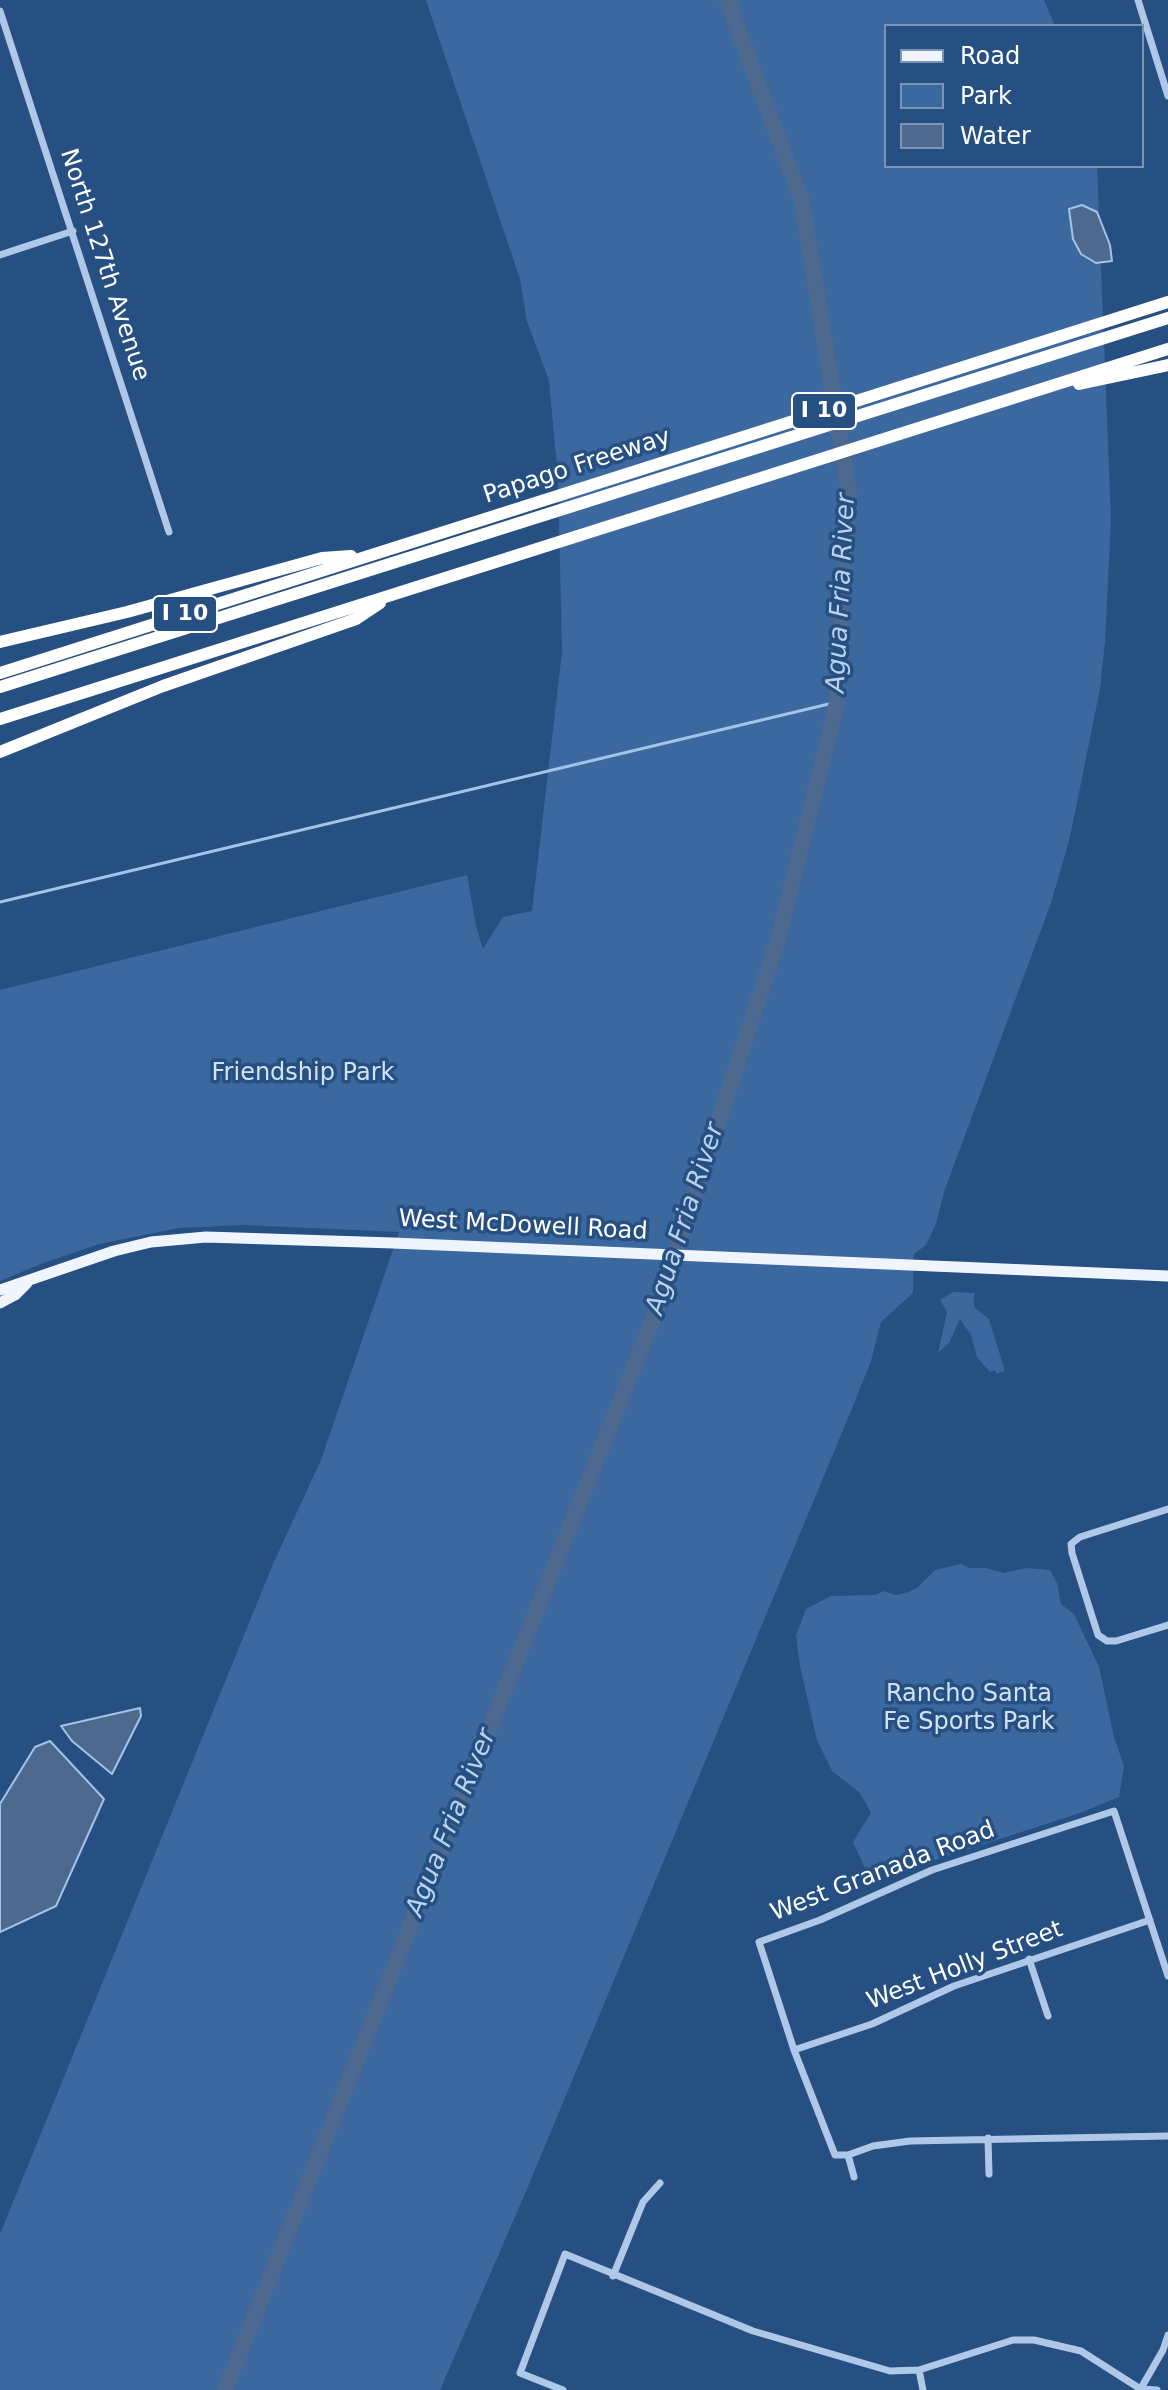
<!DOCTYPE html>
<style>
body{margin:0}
#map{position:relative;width:1168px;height:2390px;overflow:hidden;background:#264f82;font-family:"DejaVu Sans",sans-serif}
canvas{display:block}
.legend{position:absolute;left:884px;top:24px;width:260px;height:144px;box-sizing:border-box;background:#264f82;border:2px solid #7d95b4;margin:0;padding:10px 14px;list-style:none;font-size:24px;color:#fff}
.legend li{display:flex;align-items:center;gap:16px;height:40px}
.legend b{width:40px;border:2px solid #7d95b4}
</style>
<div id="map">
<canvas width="1168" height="2390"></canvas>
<ul class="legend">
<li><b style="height:10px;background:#f0f5fd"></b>Road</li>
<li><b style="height:22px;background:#3b699f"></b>Park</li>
<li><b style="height:22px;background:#4d6a8e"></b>Water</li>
</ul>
</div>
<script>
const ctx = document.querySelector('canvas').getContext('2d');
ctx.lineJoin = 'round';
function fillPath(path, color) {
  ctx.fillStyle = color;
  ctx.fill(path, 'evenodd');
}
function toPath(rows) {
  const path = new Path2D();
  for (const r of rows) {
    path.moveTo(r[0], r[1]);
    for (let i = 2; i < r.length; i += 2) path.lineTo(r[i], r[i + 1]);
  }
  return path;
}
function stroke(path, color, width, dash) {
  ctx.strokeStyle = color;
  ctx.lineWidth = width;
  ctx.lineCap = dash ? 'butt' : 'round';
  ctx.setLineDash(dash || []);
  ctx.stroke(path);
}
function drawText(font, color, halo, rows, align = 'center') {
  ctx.font = font + ' "DejaVu Sans",sans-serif';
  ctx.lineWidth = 7;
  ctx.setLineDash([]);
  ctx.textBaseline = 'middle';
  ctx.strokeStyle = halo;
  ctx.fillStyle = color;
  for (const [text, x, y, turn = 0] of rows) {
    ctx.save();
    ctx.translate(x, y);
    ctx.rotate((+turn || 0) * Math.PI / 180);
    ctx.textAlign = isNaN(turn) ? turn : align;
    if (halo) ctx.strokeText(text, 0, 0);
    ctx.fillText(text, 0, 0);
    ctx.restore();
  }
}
const green = toPath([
 [426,0,1044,0,1055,26,886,26,886,166,1097,166,1111,520,1105,642,1100,689,1070,837,1051,903,944,1192,936,1224,926,1245,914,1254,913,1293,881,1322,871,1361,853,1406,527,2189,440,2390,0,2390,0,2234,273,1564,321,1460,399,1232,243,1225,179,1228,99,1244,43,1263,0,1281,0,990,467,875,476,926,483,949,503,917,532,911,562,652,558,478,549,381,527,321,520,279],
 [953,1292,974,1293,974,1307,989,1319,1005,1371,996,1374,995,1370,990,1372,977,1357,971,1335,960,1319,949,1343,938,1353,947,1312,940,1300],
 [961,1564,969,1568,986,1568,1004,1573,1026,1568,1050,1570,1057,1583,1061,1604,1074,1614,1099,1667,1114,1737,1124,1766,1119,1797,1080,1813,932,1861,896,1877,877,1881,864,1866,853,1842,871,1813,860,1793,832,1771,817,1740,800,1666,796,1635,806,1609,831,1596,875,1595,884,1591,896,1595,906,1593,917,1588,935,1570]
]);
const water = toPath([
 [1082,205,1097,212,1110,245,1112,261,1096,263,1081,254,1073,239,1069,209,1082,205],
 [140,1708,141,1716,112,1774,72,1741,61,1726,140,1708],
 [50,1741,104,1799,56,1906,0,1932,0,1804,35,1747,50,1741]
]);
const stream = toPath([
 [0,902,837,702]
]);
const river = toPath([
 [225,2390,653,1319,776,946,837,702,849,493,802,202,727,0]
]);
const minor = toPath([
 [1138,0,1168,96],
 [0,11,169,532],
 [0,255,73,231],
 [1168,1509,1080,1537,1071,1544,1072,1553,1098,1635,1107,1641,1116,1641,1168,1625],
 [1029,1959,1048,2016],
 [794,2050,872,2024,954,1986,1150,1920],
 [988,2138,989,2174],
 [848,2155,873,2146,910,2141,1168,2136],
 [854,2177,848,2155,835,2155,794,2050,759,1942,820,1920,932,1870,1114,1811,1168,1976],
 [613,2276,643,2202,660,2183],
 [919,2370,923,2390],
 [1141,2389,1157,2390],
 [563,2390,520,2373,565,2254,753,2331,890,2371,919,2370,1013,2340,1034,2340,1081,2351,1142,2390],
 [1140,2390,1163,2350,1168,2335]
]);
const primary = toPath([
 [0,1290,114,1251,151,1242,206,1237,393,1243,1168,1276],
 [0,1303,15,1295,27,1283]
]);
const motorway = toPath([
 [1079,384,1168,365],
 [0,642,127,612,322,558,351,556],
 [0,673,1168,302],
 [0,687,1168,318],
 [0,719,1168,349],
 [0,752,163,686,356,619,380,603]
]);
const shields = [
 [824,411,64],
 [185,614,64]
];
const shieldNames = [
 ["I 10",824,411],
 ["I 10",185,614]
];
const streetNames = [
 ["North 127th Avenue",104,265,72],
 ["Papago Freeway",577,467,-18],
 ["West McDowell Road",523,1226,3],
 ["West Granada Road",883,1872,-21],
 ["West Holly Street",965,1966,-21]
];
const parkNames = [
 ["Friendship Park",303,1074],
 ["Rancho Santa",969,1695],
 ["Fe Sports Park",969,1723]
];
const waterNames = [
 ["Agua Fria River",842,593,-87],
 ["Agua Fria River",686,1219,-72],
 ["Agua Fria River",452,1823,-68]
];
fillPath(green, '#3b699f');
fillPath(water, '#4d6a8e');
stroke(water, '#a3c3e7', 2);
stroke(stream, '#a3c3e7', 3);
stroke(river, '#4d6a8e', 16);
stroke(minor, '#afc8e7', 7);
stroke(primary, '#f0f5fd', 11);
stroke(motorway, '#fff', 12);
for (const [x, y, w] of shields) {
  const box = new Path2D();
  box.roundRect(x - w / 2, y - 18, w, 36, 6);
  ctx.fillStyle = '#264f82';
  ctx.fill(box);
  stroke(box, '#fff', 2);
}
drawText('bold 22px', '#fff', null, shieldNames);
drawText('24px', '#fff', '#264f82', streetNames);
drawText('24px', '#d2e2f5', '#264f82', parkNames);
drawText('italic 26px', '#bad2ee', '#264f82', waterNames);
</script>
